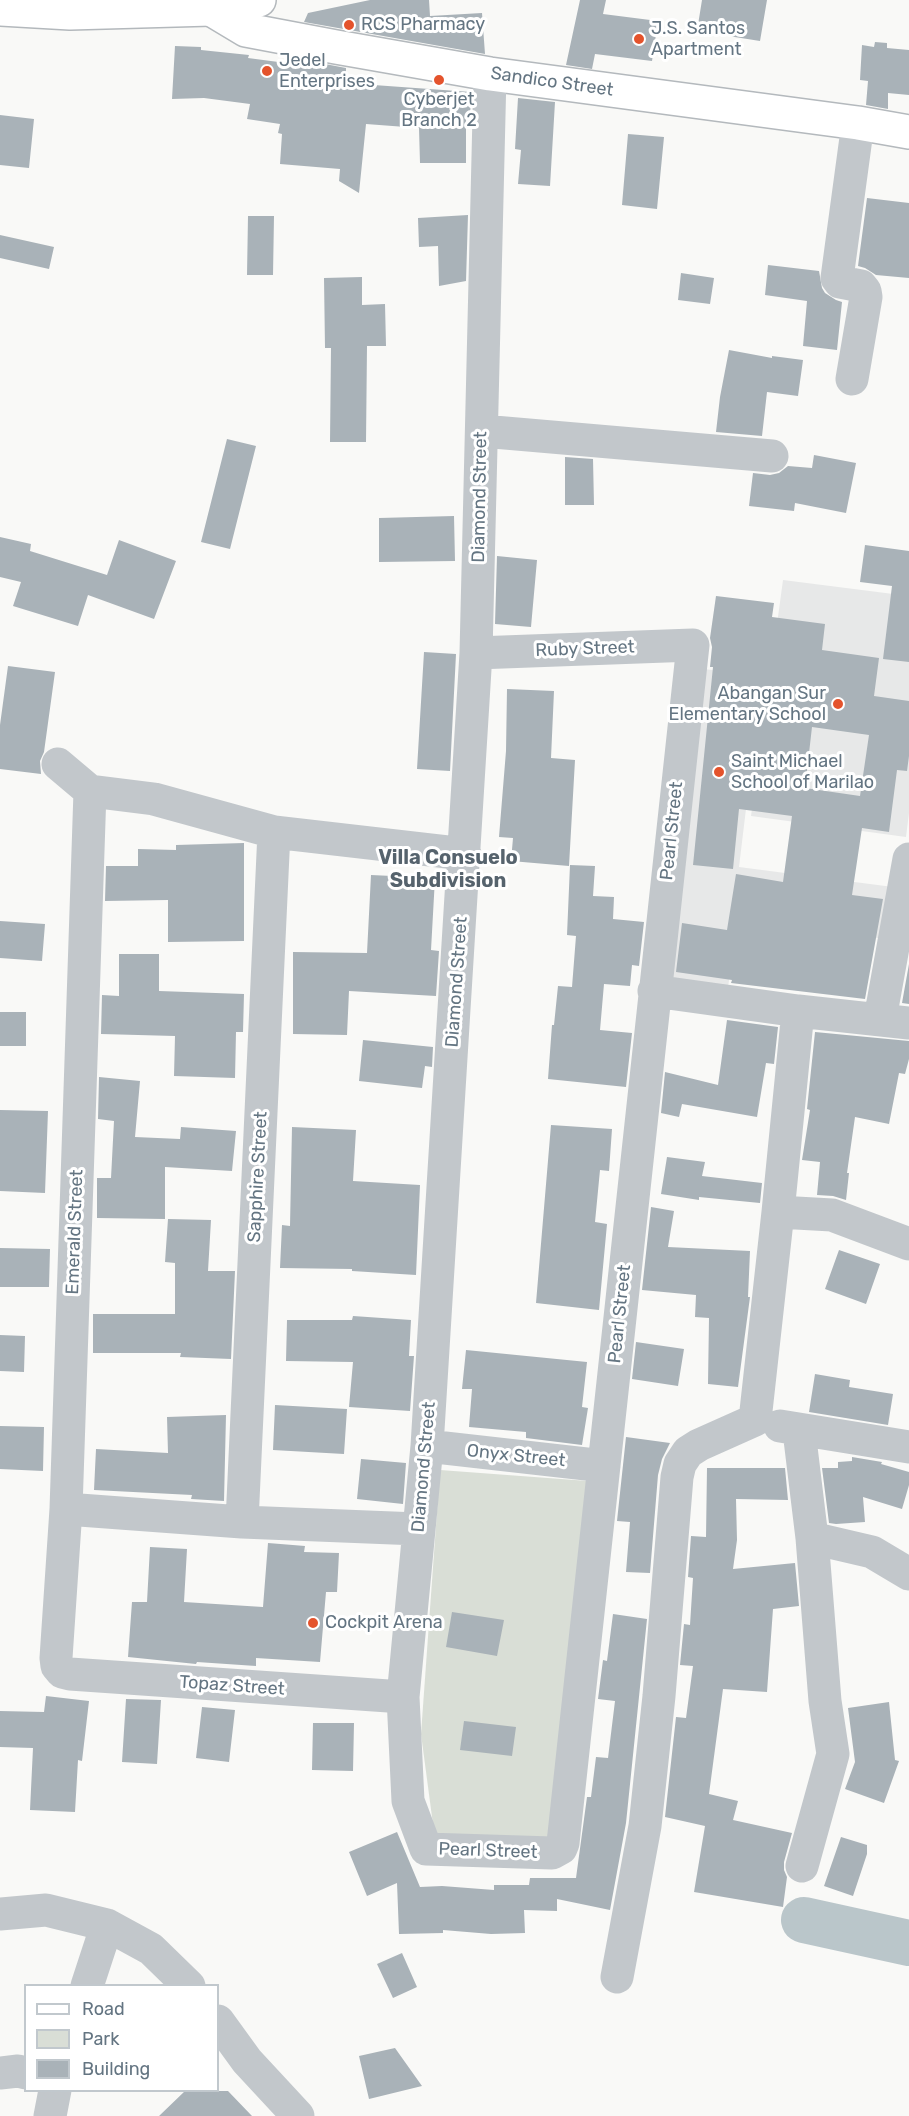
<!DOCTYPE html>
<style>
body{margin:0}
#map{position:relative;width:909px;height:2116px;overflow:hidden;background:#f9f9f7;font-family:Rubik,sans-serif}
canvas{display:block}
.legend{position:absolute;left:24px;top:1984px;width:195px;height:108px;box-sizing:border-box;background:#fff;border:2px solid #c1c8cd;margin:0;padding:8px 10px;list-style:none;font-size:18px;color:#647582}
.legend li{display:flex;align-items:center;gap:12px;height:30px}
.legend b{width:30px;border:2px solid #c1c8cd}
</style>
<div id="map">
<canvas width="909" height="2116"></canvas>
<ul class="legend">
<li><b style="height:8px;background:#fff"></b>Road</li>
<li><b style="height:16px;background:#d9ded6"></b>Park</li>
<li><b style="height:16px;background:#a9b2b8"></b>Building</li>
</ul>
</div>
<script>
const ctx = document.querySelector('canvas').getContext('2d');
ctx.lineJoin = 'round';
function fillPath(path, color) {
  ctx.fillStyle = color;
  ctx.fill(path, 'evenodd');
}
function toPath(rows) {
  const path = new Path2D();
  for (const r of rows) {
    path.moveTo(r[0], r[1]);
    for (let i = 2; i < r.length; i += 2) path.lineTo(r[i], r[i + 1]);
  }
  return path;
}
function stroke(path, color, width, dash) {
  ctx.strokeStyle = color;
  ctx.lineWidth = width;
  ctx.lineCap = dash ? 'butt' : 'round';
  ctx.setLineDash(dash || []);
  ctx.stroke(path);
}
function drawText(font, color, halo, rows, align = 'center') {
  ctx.font = font + ' Rubik,sans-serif';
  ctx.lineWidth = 6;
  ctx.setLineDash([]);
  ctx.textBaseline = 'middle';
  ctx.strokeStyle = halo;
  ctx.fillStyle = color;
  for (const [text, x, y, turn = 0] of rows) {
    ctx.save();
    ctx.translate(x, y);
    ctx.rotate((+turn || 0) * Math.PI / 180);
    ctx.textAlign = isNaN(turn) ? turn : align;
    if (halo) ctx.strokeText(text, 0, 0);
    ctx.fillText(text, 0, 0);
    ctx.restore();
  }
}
const built = toPath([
 [783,580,909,596,909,813,906,837,751,816],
 [704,669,762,676,739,867,893,887,885,939,738,919,727,994,658,980]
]);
const green = toPath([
 [440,1470,588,1481,553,1844,436,1847,421,1734]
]);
const river = toPath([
 [804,1920,909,1943]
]);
const building = toPath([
 [370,0,429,0,430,16,482,13,485,54,304,22,308,13],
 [580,0,606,0,603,14,658,21,652,61,595,54,592,69,566,65],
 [702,0,767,0,760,41,697,31],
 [875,42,887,43,887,48,909,50,909,95,888,93,888,109,866,105,868,81,860,80,862,45,874,47],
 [175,46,201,47,201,50,249,55,248,58,286,63,288,57,346,68,346,83,471,92,470,118,466,118,466,163,420,163,419,128,366,124,359,193,339,181,340,169,280,164,282,134,278,133,280,124,247,119,250,104,204,98,172,99],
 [518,98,555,102,550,186,518,184,521,150,515,149],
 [0,115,34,119,29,168,0,165],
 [628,134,664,137,657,209,622,205],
 [867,198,909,203,909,278,876,275,865,268,858,266],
 [468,215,466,281,439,286,438,246,419,247,418,218],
 [248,216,274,216,273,275,247,275],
 [0,235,54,247,49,269,0,258],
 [768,265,819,271,822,288,825,293,836,300,842,302,837,350,803,346,807,301,765,295],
 [681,273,714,278,710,304,678,300],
 [362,277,362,305,385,304,386,346,367,346,366,442,330,442,331,348,325,348,324,278],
 [729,350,772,358,772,356,803,360,798,396,767,392,762,436,716,432,720,397],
 [227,439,256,446,230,549,201,542],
 [814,455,856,463,846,513,795,503,794,511,749,506,753,473,770,475,779,473,788,466,812,468],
 [565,457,593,459,594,505,565,505],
 [454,516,455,561,379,562,379,518],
 [0,537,31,544,30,551,107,575,119,540,176,561,154,619,88,595,78,626,13,606,21,582,0,577],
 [865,545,909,551,909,662,883,659,892,586,860,582],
 [497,556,537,560,531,627,495,624],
 [716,596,774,603,772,617,825,624,822,650,879,658,874,696,909,701,909,756,907,771,897,770,889,832,862,828,852,895,883,899,865,999,731,983,732,980,676,972,682,923,727,930,736,874,783,882,792,816,739,809,733,869,693,865,713,667,710,667,712,647,710,638],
 [812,727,869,735,860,796,805,788],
 [424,652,456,654,450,771,417,769],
 [8,666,55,672,44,752,40,761,41,774,0,769,0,725],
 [507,689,554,691,551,758,575,760,569,866,511,861,513,838,499,837,506,751],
 [244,843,244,941,168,942,168,900,105,901,106,866,138,866,138,849,176,850,176,845],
 [570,865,595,866,593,896,614,897,613,919,644,922,639,966,632,965,630,986,604,984,600,1030,632,1033,626,1087,548,1079,552,1025,554,1025,558,986,572,987,576,936,567,935],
 [371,875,435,878,431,950,439,951,436,996,349,991,347,1035,293,1034,293,952,367,953],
 [0,921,45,924,42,961,0,958],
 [119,954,159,954,159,991,244,994,243,1032,236,1032,235,1078,174,1076,175,1036,101,1034,102,995,119,996],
 [909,964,909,1004,902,1003],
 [0,1012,26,1012,26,1046,0,1046],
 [727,1020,778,1027,774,1064,766,1063,757,1117,682,1104,679,1117,661,1113,665,1072,718,1085],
 [815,1032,909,1041,909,1059,905,1074,899,1073,889,1124,855,1117,847,1173,849,1173,846,1200,833,1196,817,1195,820,1162,802,1160,810,1110,807,1109],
 [363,1040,433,1047,432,1067,425,1066,422,1088,359,1081],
 [99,1077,140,1081,135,1137,180,1139,181,1127,236,1131,232,1171,165,1167,165,1219,97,1218,97,1178,111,1178,114,1121,98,1119],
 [0,1110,48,1111,45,1193,0,1191],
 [551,1125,612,1129,609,1171,600,1170,595,1222,607,1224,599,1310,536,1303],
 [292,1127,356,1130,353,1181,420,1185,416,1275,352,1271,352,1269,280,1268,282,1225,290,1226],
 [667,1157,705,1162,702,1176,762,1183,760,1203,699,1197,699,1200,661,1194],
 [651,1207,674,1211,668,1247,750,1251,748,1297,750,1297,738,1387,708,1384,709,1318,695,1317,696,1295,642,1290],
 [168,1219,211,1220,208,1271,235,1271,231,1359,180,1357,181,1353,93,1353,93,1314,175,1314,175,1263,165,1262],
 [0,1248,50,1249,49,1287,0,1287],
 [839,1250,880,1264,866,1304,825,1289],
 [353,1316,411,1320,409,1356,414,1356,410,1411,349,1407,353,1362,286,1361,287,1320,352,1320],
 [0,1335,25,1336,24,1372,0,1371],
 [636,1342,684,1349,678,1386,632,1379],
 [466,1350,587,1362,582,1407,588,1408,582,1445,526,1438,526,1432,469,1427,472,1389,462,1389],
 [815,1374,850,1380,849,1387,893,1394,888,1425,809,1412],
 [275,1405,347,1409,344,1454,273,1450],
 [226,1415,224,1501,191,1499,192,1495,94,1490,96,1449,168,1453,167,1417],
 [0,1426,44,1427,43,1471,0,1469],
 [626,1437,670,1443,662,1459,658,1475,650,1573,626,1572,630,1522,617,1521],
 [852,1457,882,1462,881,1464,909,1472,909,1485,902,1509,863,1497,865,1522,836,1524,829,1523,822,1468,838,1468,838,1462,852,1461],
 [361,1459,406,1463,403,1504,357,1499],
 [707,1468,785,1468,788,1500,736,1499,737,1540,733,1569,795,1563,799,1606,773,1609,767,1692,723,1689,709,1794,738,1801,733,1820,792,1833,784,1862,784,1870,787,1877,783,1907,694,1892,705,1826,665,1817,676,1717,686,1718,693,1666,680,1665,684,1624,690,1625,693,1578,688,1577,691,1536,706,1537],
 [268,1543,305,1546,304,1552,339,1553,337,1592,326,1592,320,1662,256,1658,256,1666,197,1662,196,1664,128,1657,132,1602,147,1602,150,1547,187,1549,184,1602,263,1607],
 [452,1612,504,1620,497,1656,446,1647],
 [613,1614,647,1619,626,1823,610,1910,557,1899,557,1911,524,1910,525,1933,491,1934,443,1930,443,1933,399,1934,397,1883,367,1896,349,1852,397,1832,420,1887,442,1886,494,1890,494,1885,529,1885,530,1878,576,1878,587,1797,591,1797,596,1757,608,1758,615,1701,598,1699,603,1660,607,1661],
 [46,1696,89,1701,82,1761,78,1760,75,1812,30,1810,33,1748,0,1747,0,1711,44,1712],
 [126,1699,161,1700,157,1764,122,1762],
 [889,1702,895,1760,899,1761,884,1803,845,1789,855,1762,848,1708],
 [202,1707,235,1710,229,1762,196,1758],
 [464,1721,516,1727,512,1756,460,1750],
 [313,1723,354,1723,353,1771,312,1770],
 [841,1837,867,1845,867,1854,853,1896,824,1886],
 [402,1953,417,1987,393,1998,377,1964],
 [395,2048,422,2086,369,2099,359,2056],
 [185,2091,228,2091,252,2116,159,2116]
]);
const minor = toPath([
 [852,379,866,297,865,291,861,286,840,282,837,278,858,123],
 [482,431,772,456],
 [476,653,693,645,563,1843,561,1848,552,1853,426,1849,408,1801,403,1697,427,1446,476,653,490,74],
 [58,764,90,791,154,799,274,832,465,854],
 [90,791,66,1509,56,1658,57,1666,62,1672,70,1674,403,1697],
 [654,991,798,1011],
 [880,1019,909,859],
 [778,1212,832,1215,909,1244],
 [780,1426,909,1447],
 [799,1431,812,1538,825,1701,833,1754,802,1866],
 [427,1446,604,1466],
 [66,1509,242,1522,418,1529],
 [242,1522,274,832],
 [812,1538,872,1552,909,1574],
 [0,1914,46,1910,107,1925,151,1949,189,1986],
 [617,1977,645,1826,659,1696,677,1477,680,1464,688,1452,699,1445,755,1420,778,1212,798,1011,909,1023],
 [87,1986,107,1925],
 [218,2021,247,2061,298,2116],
 [0,2073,18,2071,26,2073],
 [50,2116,55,2090]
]);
const major = toPath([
 [208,0,211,9,246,30,336,47,490,74,858,123,909,132]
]);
const highway = toPath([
 [0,9,70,13,211,9,259,0]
]);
const markers = [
 [349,25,6,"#e4532c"],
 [639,39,6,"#e4532c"],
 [267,71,6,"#e4532c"],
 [439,80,6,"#e4532c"],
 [838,704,6,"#e4532c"],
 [719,772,6,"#e4532c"],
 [313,1623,6,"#e4532c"]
];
const poiNames = [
 ["RCS Pharmacy",361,25],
 ["J.S. Santos",651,29],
 ["Apartment",651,50],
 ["Jedel",279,61],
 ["Enterprises",279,82],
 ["Cyberjet",439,100,"center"],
 ["Branch 2",439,121,"center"],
 ["Abangan Sur",826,694,"right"],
 ["Elementary School",826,715,"right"],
 ["Saint Michael",731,762],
 ["School of Marilao",731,783],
 ["Cockpit Arena",325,1623]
];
const streetNames = [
 ["Sandico Street",552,82,8],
 ["Diamond Street",480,497,-89],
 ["Ruby Street",585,649,-2],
 ["Pearl Street",672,831,-84],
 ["Diamond Street",457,982,-86],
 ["Sapphire Street",258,1177,-87],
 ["Emerald Street",75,1232,-88],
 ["Pearl Street",620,1314,-84],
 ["Onyx Street",516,1456,6],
 ["Diamond Street",424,1467,-85],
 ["Topaz Street",232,1686,4],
 ["Pearl Street",488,1851,2]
];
const neighbourhoodNames = [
 ["Villa Consuelo",448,858],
 ["Subdivision",448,881]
];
fillPath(built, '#e7e8e8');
fillPath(green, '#d9ded6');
stroke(river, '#bac6ca', 46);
fillPath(building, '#a9b2b8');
stroke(major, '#b4b9bd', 36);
stroke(highway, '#b3b8bc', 36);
stroke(minor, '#c2c7cb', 33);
stroke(major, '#fff', 33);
stroke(highway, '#fff', 33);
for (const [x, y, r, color] of markers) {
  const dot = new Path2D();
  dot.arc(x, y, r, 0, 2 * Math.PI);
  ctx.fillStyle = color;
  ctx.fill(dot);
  stroke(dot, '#fff', 2);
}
drawText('18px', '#647582', '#fff', poiNames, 'left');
drawText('18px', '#647582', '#fff', streetNames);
drawText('bold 20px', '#56636d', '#fff', neighbourhoodNames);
</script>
